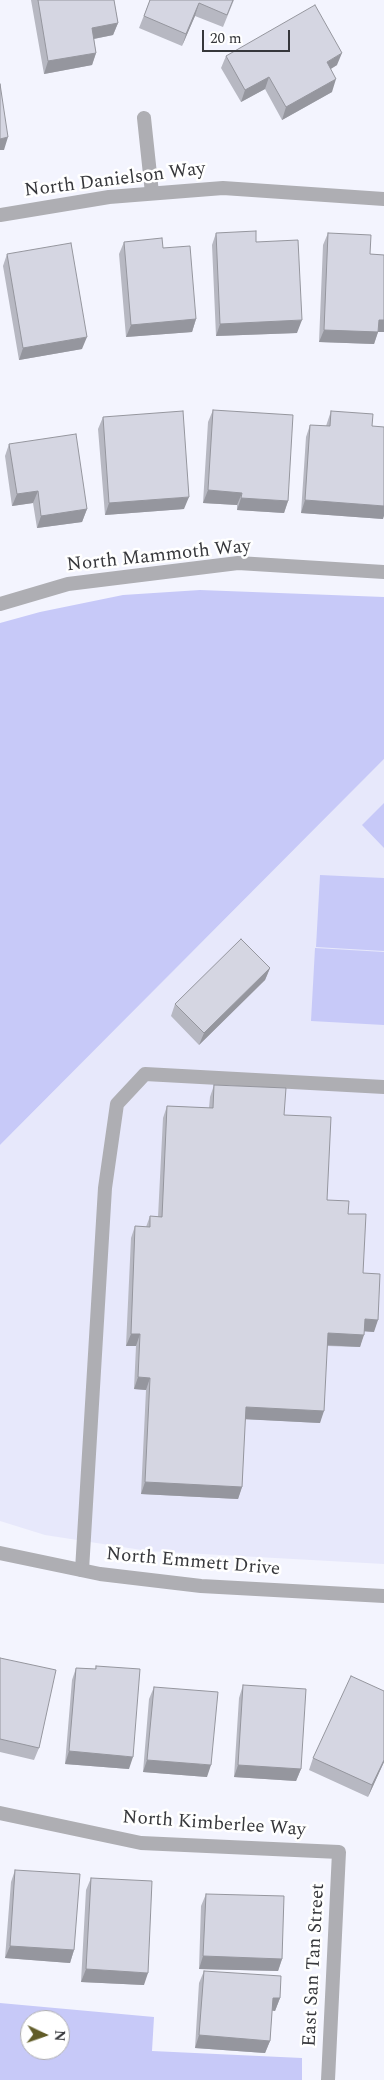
<!DOCTYPE html>
<style>
body{margin:0}
#map{position:relative;width:384px;height:2080px;overflow:hidden;background:#f3f4fe;font-family:Spectral,serif}
canvas{display:block}
.north{position:absolute;left:20px;top:2010px;width:50px;height:50px;box-sizing:border-box;background:#fff;border:1px solid #afafb1;border-radius:50%;rotate:93deg;font-size:14px;font-weight:700;line-height:20px;text-align:center;color:#36373b}
.north::after{content:'';display:block;margin:auto;width:18px;height:22px;background:#615c28;clip-path:polygon(50% 0,100% 100%,50% 72%,0 100%)}
.scale{position:absolute;left:202px;top:30px;width:88px;height:22px;box-sizing:border-box;border:2px solid #36373b;border-top:0;padding-left:6px;font-size:15px;line-height:18px;white-space:nowrap;color:#36373b;-webkit-text-stroke:4px #fff;paint-order:stroke}
</style>
<div id="map">
<canvas width="384" height="2080"></canvas>
<div class="north">N</div>
<div class="scale">20 m</div>
</div>
<script>
const ctx = document.querySelector('canvas').getContext('2d');
ctx.lineJoin = 'round';
function fillPath(path, color) {
  ctx.fillStyle = color;
  ctx.fill(path, 'evenodd');
}
function toPath(rows) {
  const path = new Path2D();
  for (const r of rows) {
    path.moveTo(r[0], r[1]);
    for (let i = 2; i < r.length; i += 2) path.lineTo(r[i], r[i + 1]);
  }
  return path;
}
function stroke(path, color, width, dash) {
  ctx.strokeStyle = color;
  ctx.lineWidth = width;
  ctx.lineCap = dash ? 'butt' : 'round';
  ctx.setLineDash(dash || []);
  ctx.stroke(path);
}
function drawText(font, color, halo, rows, align = 'center') {
  ctx.font = font + ' Spectral,serif';
  ctx.lineWidth = 5;
  ctx.setLineDash([]);
  ctx.textBaseline = 'middle';
  ctx.strokeStyle = halo;
  ctx.fillStyle = color;
  for (const [text, x, y, turn = 0] of rows) {
    ctx.save();
    ctx.translate(x, y);
    ctx.rotate((+turn || 0) * Math.PI / 180);
    ctx.textAlign = isNaN(turn) ? turn : align;
    if (halo) ctx.strokeText(text, 0, 0);
    ctx.fillText(text, 0, 0);
    ctx.restore();
  }
}
const built = toPath([
 [384,759,384,1564,148,1551,45,1535,0,1521,0,1145]
]);
const green = toPath([
 [200,590,384,597,384,759,0,1145,0,623,40,612,123,595],
 [384,803,384,848,362,825],
 [320,875,384,878,384,951,316,947],
 [315,948,384,952,384,1025,311,1021],
 [0,2003,154,2017,152,2051,302,2058,302,2080,0,2080],
 [30,2020,60,2020,60,2050,30,2050]
]);
const service = toPath([
 [144,118,152,193],
 [82,1570,105,1188,117,1104,145,1074,384,1087]
]);
const minor = toPath([
 [0,215,109,197,223,188,384,199],
 [0,604,68,584,238,563,384,572],
 [0,1813,141,1843,339,1852,328,2080]
]);
const tertiary = toPath([
 [0,1553,100,1574,201,1586,384,1596]
]);
const wall = toPath([
 [31,0,114,0,118,23,113,35,94,39,96,53,92,65,44,74],
 [150,0,234,0,223,27,195,16,182,46,139,28],
 [226,56,337,65,331,69,332,92,282,120,265,89,241,102,221,68],
 [216,233,256,242,297,333,216,336,212,245],
 [328,233,370,254,384,255,384,332,378,332,374,344,319,342,323,245],
 [124,242,163,248,196,319,192,332,126,337,119,254],
 [7,254,82,349,19,360,3,266],
 [213,410,288,501,284,513,237,510,237,505,203,503,208,422],
 [331,411,383,519,301,513,306,437,310,425,326,426],
 [103,417,184,509,105,515,98,429],
 [9,444,87,509,82,522,37,528,33,503,12,506,5,456],
 [270,968,265,980,199,1045,171,1016,175,1004],
 [214,1085,284,1115,327,1200,348,1214,363,1273,374,1332,364,1331,360,1347,327,1346,320,1423,245,1419,242,1487,238,1499,141,1494,146,1390,134,1389,136,1346,126,1346,131,1238,135,1226,146,1227,150,1216,158,1217,163,1118,167,1106,209,1108,210,1097],
 [0,1658,39,1748,34,1760,0,1752],
 [96,1666,129,1769,65,1764,72,1680,76,1668,95,1669],
 [243,1685,301,1769,296,1781,234,1777,239,1698],
 [154,1687,207,1777,143,1772,149,1699],
 [384,1691,384,1762,368,1797,309,1770,313,1758],
 [15,1870,74,1950,70,1963,5,1958,11,1882],
 [91,1878,144,1985,81,1982,86,1890],
 [206,1894,282,1959,278,1971,199,1969,201,1906],
 [204,1971,280,1998,275,2011,272,2010,270,2041,265,2053,195,2048,199,1983]
]);
const shadedWall = toPath([
 [199,3,195,16,182,46,186,34],
 [118,23,113,35,88,40,92,28],
 [96,53,92,65,44,74,48,61],
 [342,53,337,65,322,74,327,62],
 [269,77,265,89,241,102,245,90],
 [336,79,332,92,282,120,286,107],
 [8,137,4,150,0,150,0,139],
 [196,319,192,332,126,337,131,325],
 [302,320,297,333,216,336,220,324],
 [379,320,384,320,384,332,378,332,374,344,319,342,324,330],
 [87,337,82,349,19,360,23,348],
 [208,490,242,493,237,505,203,503],
 [38,491,33,503,12,506,17,494],
 [189,497,184,509,105,515,109,503],
 [241,498,288,501,284,513,237,510],
 [305,500,384,506,384,516,383,519,301,513],
 [87,509,82,522,37,528,41,516],
 [270,968,265,980,199,1045,204,1033],
 [365,1319,378,1320,374,1332,360,1331],
 [328,1333,364,1335,360,1347,323,1345],
 [131,1334,140,1334,136,1346,126,1346],
 [138,1377,150,1378,146,1390,134,1389],
 [246,1407,324,1411,320,1423,241,1419],
 [145,1482,242,1487,238,1499,141,1494],
 [69,1751,133,1757,129,1769,65,1764],
 [147,1760,211,1765,207,1777,143,1772],
 [384,1760,384,1762,368,1797,372,1785],
 [238,1765,301,1769,296,1781,234,1777],
 [10,1946,74,1950,70,1963,5,1958],
 [203,1956,282,1959,278,1971,199,1969],
 [86,1969,148,1973,144,1985,81,1982],
 [273,1998,280,1998,275,2011,268,2010],
 [199,2035,270,2041,265,2053,195,2048]
]);
const building = toPath([
 [38,0,114,0,118,23,92,28,96,53,48,61,38,0],
 [150,0,233,0,227,15,199,3,186,34,144,16,150,0],
 [315,5,342,53,327,62,336,79,286,107,269,77,245,90,226,56,315,5],
 [0,84,8,137,0,139,0,84],
 [256,231,256,242,298,240,302,320,220,324,216,233,256,231],
 [328,233,371,235,370,254,384,255,384,320,379,320,378,332,324,330,328,233],
 [162,238,163,248,190,246,196,319,131,325,124,242,162,238],
 [71,243,87,337,23,348,7,254,71,243],
 [213,410,293,415,288,501,241,498,242,493,208,490,213,410],
 [183,411,189,497,109,503,103,417,183,411],
 [331,411,373,414,372,426,384,427,384,506,305,500,310,425,330,426,331,411],
 [76,434,87,509,41,516,38,491,17,494,9,444,76,434],
 [241,939,270,968,204,1033,175,1004,241,939],
 [214,1085,286,1088,284,1115,331,1117,327,1200,349,1201,348,1214,366,1214,363,1273,380,1274,378,1320,365,1319,364,1335,328,1333,324,1411,246,1407,242,1487,145,1482,150,1378,138,1377,140,1334,131,1334,135,1226,150,1227,150,1216,162,1217,167,1106,213,1108,214,1085],
 [0,1658,56,1670,39,1748,0,1739,0,1658],
 [96,1666,140,1669,133,1757,69,1751,76,1668,96,1669,96,1666],
 [351,1676,384,1691,384,1760,372,1785,313,1758,351,1676],
 [243,1685,306,1689,301,1769,238,1765,243,1685],
 [154,1687,218,1692,211,1765,147,1760,154,1687],
 [15,1870,80,1874,74,1950,10,1946,15,1870],
 [91,1878,152,1881,148,1973,86,1969,91,1878],
 [206,1894,284,1896,282,1959,203,1956,206,1894],
 [204,1971,281,1976,280,1998,273,1998,270,2041,199,2035,204,1971]
]);
const streetNames = [
 ["North Danielson Way",115,181,-7],
 ["North Mammoth Way",159,557,-6],
 ["North Emmett Drive",193,1563,5],
 ["North Kimberlee Way",214,1825,4],
 ["East San Tan Street",315,1965,-87]
];
fillPath(built, '#e7e8fb');
fillPath(green, '#c7c9f8');
stroke(service, '#aeaeb3', 14);
stroke(minor, '#aeaeb3', 14);
stroke(tertiary, '#aeaeb3', 14);
fillPath(wall, '#b7b8c2');
fillPath(shadedWall, '#95969e');
fillPath(building, '#d5d6e2');
stroke(building, '#95969e', 1);
drawText('19px', '#36373b', '#fff', streetNames);
</script>
